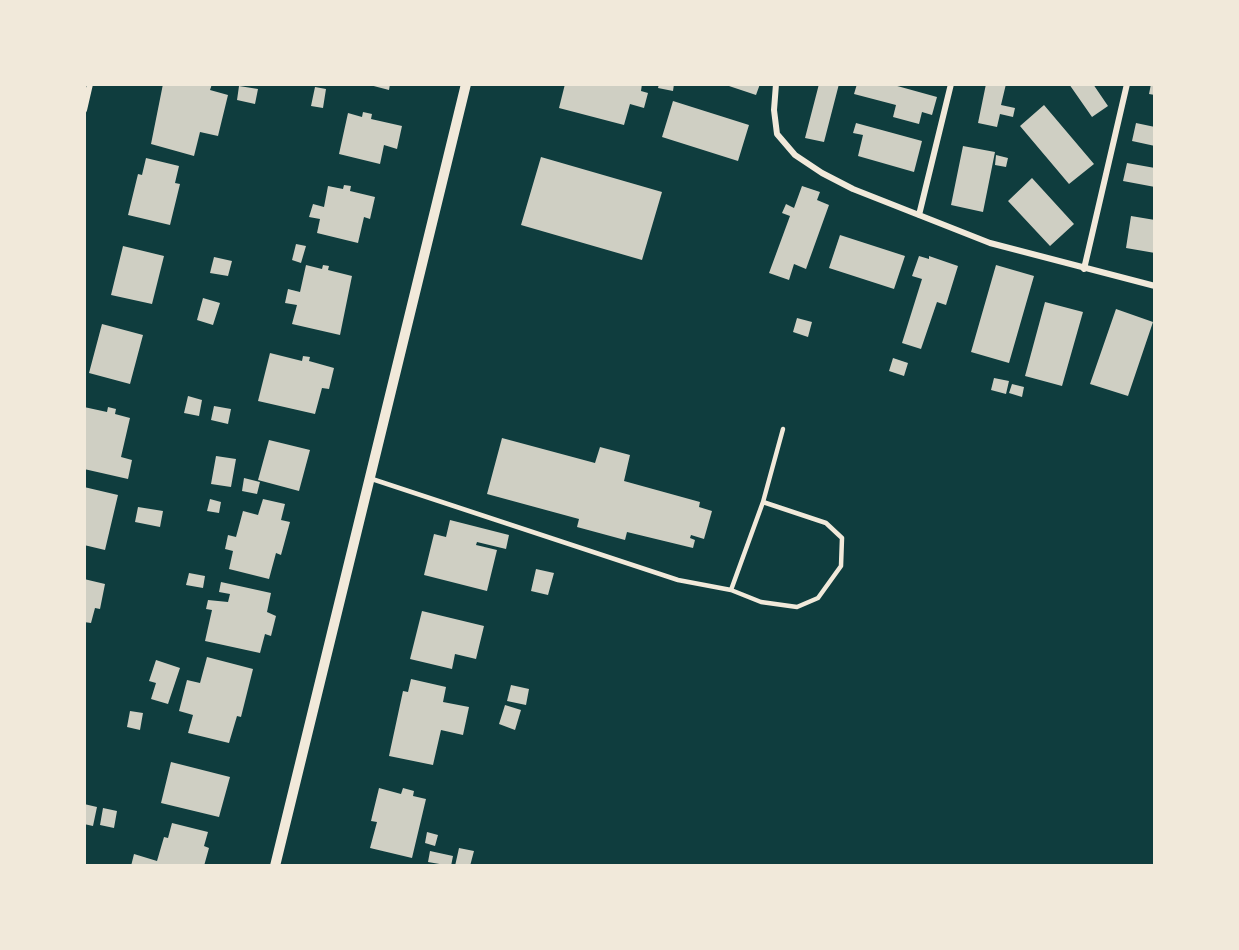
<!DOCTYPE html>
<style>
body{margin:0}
#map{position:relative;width:1239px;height:950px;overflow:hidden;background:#0f3d3e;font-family:Inter,sans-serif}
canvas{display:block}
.frame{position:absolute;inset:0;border:86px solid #f1e9da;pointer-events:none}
</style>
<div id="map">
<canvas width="1239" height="950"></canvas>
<div class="frame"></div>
</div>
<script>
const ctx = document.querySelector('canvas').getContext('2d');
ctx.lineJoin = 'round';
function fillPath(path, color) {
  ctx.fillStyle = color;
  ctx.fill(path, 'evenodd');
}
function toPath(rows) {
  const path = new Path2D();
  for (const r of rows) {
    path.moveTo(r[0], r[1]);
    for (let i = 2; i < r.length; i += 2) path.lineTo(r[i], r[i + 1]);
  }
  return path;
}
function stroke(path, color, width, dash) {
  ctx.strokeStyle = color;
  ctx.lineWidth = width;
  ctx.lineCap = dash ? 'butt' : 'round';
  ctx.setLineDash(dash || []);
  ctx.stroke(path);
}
const building = toPath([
 [163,84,212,84,210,90,228,95,218,136,200,132,194,156,151,144],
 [366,84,390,84,389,90],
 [565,84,642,84,641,91,648,93,644,108,630,104,624,125,559,108],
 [659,84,674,84,673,91,658,88],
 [723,84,760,84,756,95],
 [819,84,839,84,824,142,805,138],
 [857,84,890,84,937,97,932,115,922,112,919,124,893,117,896,105,854,94],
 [986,84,1006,84,1001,105,1015,108,1013,117,1000,114,997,127,978,123],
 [1069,84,1093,84,1108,106,1092,117],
 [1151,84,1155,84,1155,95,1149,94],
 [239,86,258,89,255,104,237,100],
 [315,87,326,89,323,108,311,106],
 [673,101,749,125,738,161,662,137],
 [1044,105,1094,164,1069,184,1020,126],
 [363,112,372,114,371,119,402,126,397,149,384,145,380,164,339,154,348,113,362,117],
 [856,123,922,141,914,172,858,156,863,135,853,133],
 [1136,123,1155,127,1155,146,1132,141],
 [963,146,995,152,983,212,951,205],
 [996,155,1008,158,1006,167,995,165],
 [541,157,662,192,642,260,521,225],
 [146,158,179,166,175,183,180,184,170,225,128,215,138,174,142,175],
 [1127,163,1155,168,1155,187,1123,181],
 [1032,178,1074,224,1050,246,1008,201],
 [344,185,351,186,350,191,375,197,370,219,364,217,358,243,317,233,320,219,309,217,313,204,324,207,328,186,343,189],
 [802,186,820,192,817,200,829,205,806,269,794,264,789,280,769,273,790,216,782,213,786,204,794,208],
 [1131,216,1155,220,1155,253,1126,248],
 [840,235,905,256,894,289,829,268],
 [296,244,306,246,301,263,292,260],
 [123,246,164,256,152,304,111,295],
 [919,256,929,259,929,256,958,266,946,305,937,302,921,349,902,343,922,279,912,276],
 [214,257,232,261,228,276,210,273],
 [306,265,322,269,323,265,329,266,328,270,352,276,340,335,292,324,297,305,285,303,288,289,300,292],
 [996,265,1034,276,1009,363,971,352],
 [203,298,220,303,213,325,197,320],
 [1045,302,1083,312,1062,386,1025,376],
 [1116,309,1153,322,1128,396,1090,384],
 [797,318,812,322,808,337,793,332],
 [102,324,143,335,130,384,89,373],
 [270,353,302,361,303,356,310,357,309,361,334,368,329,389,322,388,315,414,258,401],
 [893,358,908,363,904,376,889,371],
 [994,378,1009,381,1006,394,991,390],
 [1012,384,1024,387,1022,397,1009,393],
 [188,396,202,400,199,416,184,413],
 [214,406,231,409,228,424,211,420],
 [84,407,107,412,108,407,116,409,115,414,130,418,121,457,132,460,128,479,84,469],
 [502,438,595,463,600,447,630,455,624,481,700,502,699,507,712,511,704,539,691,535,690,538,695,540,693,548,627,532,625,540,577,527,579,519,487,494],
 [269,440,310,450,299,491,258,480],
 [216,456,236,459,231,487,211,484],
 [244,478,260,482,257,494,242,491],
 [84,487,118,495,105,550,84,545],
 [210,499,221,502,219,513,207,511],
 [263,499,285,504,281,520,290,522,281,555,276,553,269,579,229,569,233,551,225,549,228,535,236,537,243,511,258,515],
 [138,507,163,511,160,527,135,522],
 [450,520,509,535,506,549,477,542,476,545,497,550,487,591,424,575,434,534,446,537],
 [536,569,554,573,548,595,531,591],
 [189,573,205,576,203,588,186,585],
 [84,579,105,584,100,609,95,608,91,623,84,622],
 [221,582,271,593,267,612,276,616,271,636,265,634,260,653,205,641,212,610,206,609,208,600,228,602,230,594,219,592],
 [422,611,484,626,476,659,455,654,452,669,410,659],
 [207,657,253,669,241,717,237,716,229,743,188,733,193,715,179,711,187,680,200,683],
 [156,660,180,668,168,704,151,699,156,683,149,681],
 [411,679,446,687,443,702,469,707,463,735,441,730,433,765,389,756,403,691,408,692],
 [511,685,529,689,526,705,507,701],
 [505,705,521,710,515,730,499,724],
 [130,711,143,713,140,730,127,727],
 [171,762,230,777,219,817,161,803],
 [379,788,401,794,403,788,414,791,413,796,426,799,412,858,370,848,377,822,371,821],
 [84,804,97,807,93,826,84,824],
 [103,808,117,811,114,828,100,825],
 [172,823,208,832,204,846,209,848,204,866,131,866,134,854,157,861,164,837,168,838],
 [427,832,438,835,435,846,425,843],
 [459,848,474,851,470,866,455,866],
 [430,851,453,856,451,866,428,862]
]);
const service = toPath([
 [369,478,678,580,731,590,763,502,783,429],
 [731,590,761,602,797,607,818,598,841,566,842,538,826,523,763,502]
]);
const minor = toPath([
 [776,84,774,110,777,134,795,155,822,173,853,189,990,243,1155,286],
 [84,110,90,84],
 [919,215,951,84],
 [1084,269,1127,84]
]);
const tertiary = toPath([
 [275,866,466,84]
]);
fillPath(building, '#cfcfc3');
stroke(service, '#f1e9da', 4.5);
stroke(minor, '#f1e9da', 6);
stroke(tertiary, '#f1e9da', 10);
</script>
